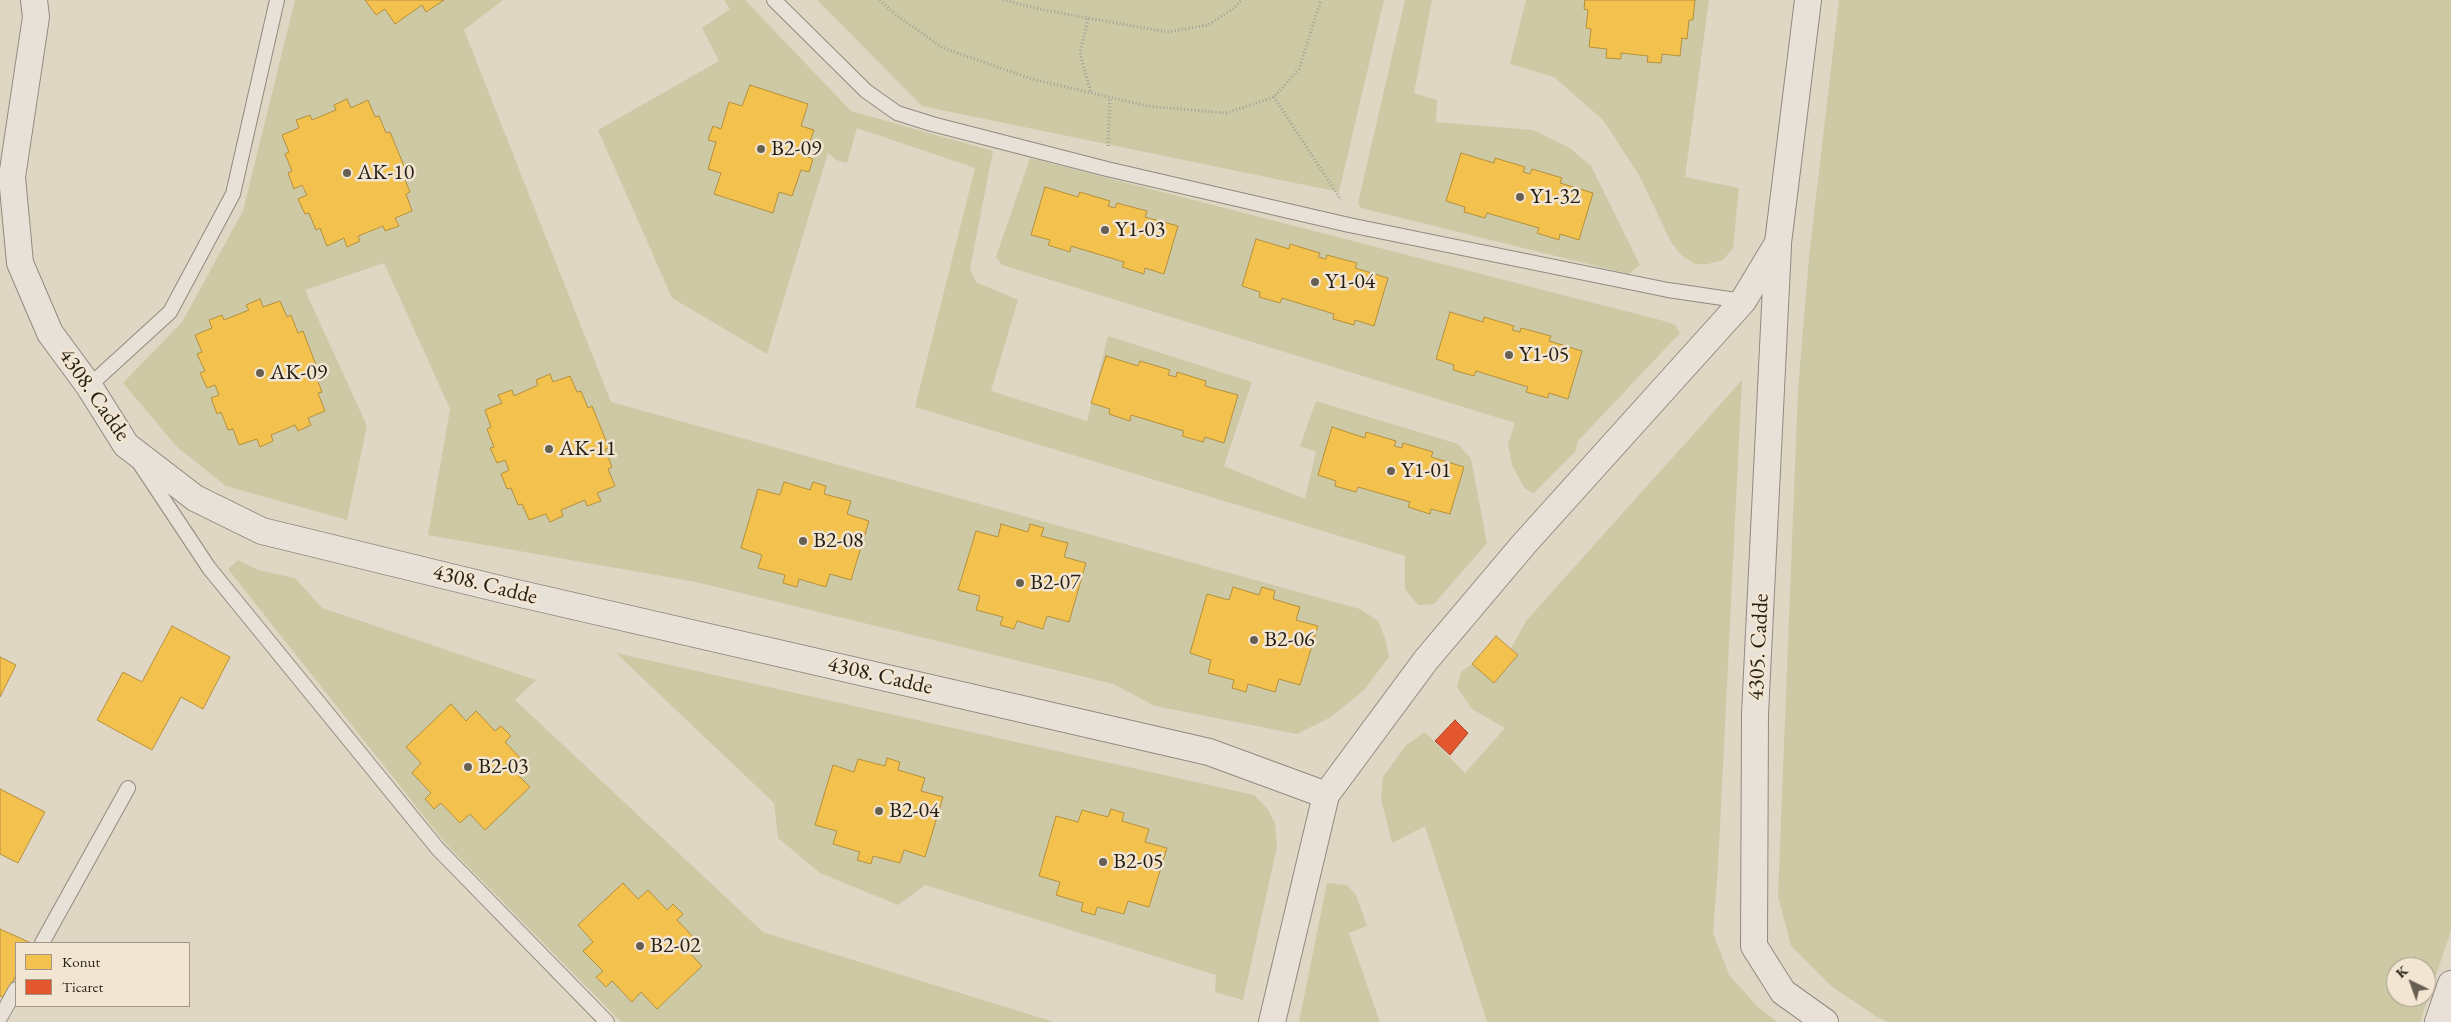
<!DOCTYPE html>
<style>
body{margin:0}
#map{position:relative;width:2451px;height:1022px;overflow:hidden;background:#e0d6c4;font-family:"EB Garamond",serif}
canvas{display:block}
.legend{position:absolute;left:15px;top:942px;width:175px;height:65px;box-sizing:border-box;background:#f2e6d2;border:1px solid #a19687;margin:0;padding:6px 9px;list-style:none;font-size:15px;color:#271f16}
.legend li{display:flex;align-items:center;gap:10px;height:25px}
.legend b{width:25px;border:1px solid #a19687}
.north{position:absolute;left:2386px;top:957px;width:50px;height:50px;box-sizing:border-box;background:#f2e6d2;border:1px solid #a19687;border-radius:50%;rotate:318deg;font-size:14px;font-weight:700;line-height:20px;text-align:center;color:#271f16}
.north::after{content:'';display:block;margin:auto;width:18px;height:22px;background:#685f53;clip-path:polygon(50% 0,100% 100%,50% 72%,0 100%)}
</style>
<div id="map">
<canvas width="2451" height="1022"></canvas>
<ul class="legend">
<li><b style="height:14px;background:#f2c14e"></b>Konut</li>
<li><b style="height:14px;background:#e4572e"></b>Ticaret</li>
</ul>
<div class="north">K</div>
</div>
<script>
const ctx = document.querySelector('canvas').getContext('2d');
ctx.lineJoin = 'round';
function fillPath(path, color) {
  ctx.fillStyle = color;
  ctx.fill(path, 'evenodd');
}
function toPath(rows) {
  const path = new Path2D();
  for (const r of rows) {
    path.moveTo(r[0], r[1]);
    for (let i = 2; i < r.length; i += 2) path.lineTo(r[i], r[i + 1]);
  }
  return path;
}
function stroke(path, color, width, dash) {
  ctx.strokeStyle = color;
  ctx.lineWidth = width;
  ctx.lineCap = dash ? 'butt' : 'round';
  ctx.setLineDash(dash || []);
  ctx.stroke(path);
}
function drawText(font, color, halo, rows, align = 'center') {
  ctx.font = font + ' "EB Garamond",serif';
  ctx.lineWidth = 5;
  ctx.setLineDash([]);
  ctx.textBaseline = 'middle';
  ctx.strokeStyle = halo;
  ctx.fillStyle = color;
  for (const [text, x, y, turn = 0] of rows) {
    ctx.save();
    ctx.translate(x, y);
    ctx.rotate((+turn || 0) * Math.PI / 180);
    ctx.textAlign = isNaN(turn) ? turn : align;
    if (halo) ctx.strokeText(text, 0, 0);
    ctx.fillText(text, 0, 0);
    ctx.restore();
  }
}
const green = toPath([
 [295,0,503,0,464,30,611,402,1360,609,1378,621,1385,638,1389,657,1364,690,1331,717,1297,734,1155,706,1113,684,696,582,428,535,450,409,384,263,305,290,367,426,347,520,226,486,177,447,123,383,182,322,243,211],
 [724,0,745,0,851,111,993,151,970,269,976,282,1018,300,991,391,1087,421,1108,336,1252,382,1224,466,1305,499,1316,452,1300,446,1316,401,1458,444,1471,459,1487,543,1434,604,1418,605,1405,589,1405,556,915,407,975,168,857,128,847,163,836,160,828,153,767,354,672,298,598,130,719,61,702,28,730,9],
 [817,0,1384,0,1339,192,922,106],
 [1405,0,1432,0,1414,93,1437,100,1436,122,1533,130,1570,148,1591,166,1640,265,1629,274,1361,208,1358,203],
 [1526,0,1709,0,1685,177,1739,188,1733,248,1723,260,1708,264,1695,264,1681,255,1671,242,1639,175,1603,120,1554,77,1510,64],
 [1839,0,2451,0,2451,931,2420,1022,1888,1022,1877,1017,1831,986,1791,946,1778,896,1798,389,1809,257],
 [2396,967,2426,967,2426,997,2396,997],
 [1030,158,1664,321,1675,325,1680,333,1578,441,1575,452,1534,493,1525,489,1512,465,1508,444,1515,423,1002,265,996,257],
 [1742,380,1718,867,1713,933,1729,975,1759,1008,1778,1022,1487,1022,1425,826,1392,843,1381,799,1383,777,1406,745,1425,732,1465,773,1505,728,1472,709,1457,687,1461,672,1472,664,1494,683,1518,655,1511,648,1526,621],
 [238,560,258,570,295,578,322,608,536,680,515,700,763,932,1054,1022,621,1022,446,844,228,569],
 [616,653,1254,795,1267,808,1275,823,1277,847,1243,1000,1215,992,1216,975,925,885,898,905,820,873,778,838,774,803],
 [1327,883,1347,885,1356,895,1367,926,1349,933,1380,1022,1299,1022]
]);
const homes = toPath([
 [365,0,444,0,426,12,422,5,395,24,385,9,376,15,365,0],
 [1585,0,1695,0,1693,20,1689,20,1687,39,1682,38,1680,56,1662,54,1661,63,1647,62,1648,56,1621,53,1621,59,1606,58,1607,49,1589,47,1591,29,1586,28,1588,10,1584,9,1585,0],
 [750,85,808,104,801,126,814,130,805,156,813,159,809,172,801,170,792,196,779,192,773,213,714,194,721,173,708,169,716,142,708,140,713,126,721,129,729,102,742,106,750,85],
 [347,99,351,108,368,100,375,117,379,116,386,133,390,132,407,173,403,175,410,192,406,194,412,211,395,218,399,226,385,231,383,226,358,236,360,241,347,247,344,238,327,246,320,228,316,230,309,213,305,214,298,199,307,195,302,185,294,189,288,173,292,171,285,154,289,152,282,135,299,128,296,120,310,115,312,120,336,110,334,105,347,99],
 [1461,153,1494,163,1495,158,1525,167,1523,172,1530,174,1532,169,1562,178,1560,183,1593,193,1579,240,1560,234,1559,240,1537,233,1539,228,1487,213,1485,218,1464,212,1465,207,1446,201,1461,153],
 [1045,187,1078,197,1080,192,1110,201,1108,206,1115,208,1117,203,1147,211,1145,217,1178,226,1164,274,1145,268,1144,274,1122,267,1124,262,1071,246,1070,252,1048,245,1050,240,1031,235,1045,187],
 [1256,239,1289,249,1290,244,1320,253,1318,257,1326,259,1327,255,1357,263,1355,268,1388,278,1374,326,1355,320,1354,325,1333,319,1334,314,1282,298,1280,303,1259,297,1260,292,1242,286,1256,239],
 [260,299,263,307,280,301,287,317,291,315,298,333,303,331,319,373,315,374,322,392,318,393,325,411,308,418,311,425,298,431,295,425,271,435,273,441,260,447,257,439,239,445,233,429,228,430,221,412,217,414,211,398,219,395,215,385,207,388,200,373,205,371,197,354,202,352,195,335,212,328,209,320,222,315,224,320,249,310,246,305,260,299],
 [1450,312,1483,322,1484,317,1514,326,1512,330,1520,332,1521,328,1551,336,1549,341,1582,351,1568,399,1549,393,1548,398,1526,392,1528,387,1476,371,1474,376,1453,370,1454,365,1436,359,1450,312],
 [1106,356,1138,366,1140,361,1170,370,1168,375,1176,377,1177,372,1206,381,1205,386,1238,395,1224,443,1205,437,1203,442,1182,436,1184,431,1131,415,1130,421,1109,414,1110,409,1091,403,1106,356],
 [550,374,553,382,570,376,577,392,581,391,588,408,592,406,609,448,605,449,612,467,608,469,615,486,597,493,601,501,587,506,585,500,561,510,563,516,550,522,546,514,529,520,522,504,518,505,511,488,507,489,501,474,509,470,505,460,497,463,490,448,494,447,487,429,491,427,485,410,502,403,498,395,512,390,514,396,538,385,536,380,550,374],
 [1332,427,1365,438,1366,432,1396,441,1394,446,1402,448,1403,443,1433,452,1431,457,1464,467,1450,514,1431,509,1430,514,1408,507,1410,502,1358,487,1356,492,1335,486,1336,481,1318,475,1332,427],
 [784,482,810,490,813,482,826,486,824,494,851,501,847,514,869,521,851,580,830,574,826,587,799,579,797,587,783,583,785,575,758,568,762,555,741,548,758,489,780,495,784,482],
 [1001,524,1028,532,1030,524,1044,528,1041,536,1068,543,1064,557,1086,563,1069,622,1047,616,1043,629,1017,621,1014,629,1000,625,1003,617,976,610,980,596,958,590,976,531,998,537,1001,524],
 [1233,587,1259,595,1262,587,1275,591,1273,599,1300,607,1296,620,1318,626,1300,685,1279,679,1275,692,1248,684,1246,692,1232,688,1234,680,1208,673,1211,660,1190,653,1207,594,1229,600,1233,587],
 [172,626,230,657,203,709,181,697,152,750,97,720,123,672,142,682,172,626],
 [1496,636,1518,655,1494,683,1472,664,1496,636],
 [0,657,16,665,0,697,0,657],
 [451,704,466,721,476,711,495,731,501,726,511,736,505,742,524,762,514,771,530,787,485,830,470,814,460,823,441,803,434,809,425,799,431,793,412,773,421,763,406,747,451,704],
 [887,758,900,762,898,770,925,778,921,791,943,797,925,857,904,850,900,863,873,856,871,864,857,860,860,852,833,844,837,831,815,825,833,765,854,772,858,759,885,766,887,758],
 [0,789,45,812,18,863,0,854,0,789],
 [1111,809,1124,813,1122,821,1149,829,1145,842,1167,848,1149,907,1128,901,1124,914,1097,907,1095,915,1081,911,1083,903,1056,895,1060,882,1039,876,1056,816,1078,822,1082,810,1108,817,1111,809],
 [623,883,638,899,648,890,667,910,673,904,683,914,677,920,696,940,686,949,702,966,657,1009,641,992,632,1002,612,981,606,987,596,977,603,971,583,951,593,942,578,925,623,883],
 [0,929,31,943,16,943,16,975,5,998,0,996,0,929]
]);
const shops = toPath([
 [1455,720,1468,733,1450,755,1435,741,1455,720]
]);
const path = toPath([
 [880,0,896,15,943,48,1032,79,1147,106,1226,113,1274,97,1299,69,1321,0],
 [1003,0,1043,10,1167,32,1208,25,1234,8,1242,0],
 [1088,19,1080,53,1091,93],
 [1274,97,1341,200],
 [1108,146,1110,97]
]);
const lane = toPath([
 [774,0,866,91,897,113,932,124,1107,169,1349,225,1668,290,1743,301],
 [89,386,170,312,233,194,277,0],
 [140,464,209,568,438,849,607,1022],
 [42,943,128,788],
 [0,1018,16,989]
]);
const street = toPath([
 [34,0,36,17,12,177,20,263,50,333,89,386,126,445,195,498,262,531,508,591,1209,752,1326,795],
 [1778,246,1755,714,1754,946,1783,992,1825,1022],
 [1272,1022,1326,795,1426,660,1524,544,1743,301,1778,243,1808,0],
 [2438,1022,2451,984]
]);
const markers = [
 [761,149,5,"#685f53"],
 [347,173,5,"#685f53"],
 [1520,197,5,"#685f53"],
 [1105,230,5,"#685f53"],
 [1315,282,5,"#685f53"],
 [1509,355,5,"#685f53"],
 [260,373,5,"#685f53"],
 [549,449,5,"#685f53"],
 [1391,471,5,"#685f53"],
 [803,541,5,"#685f53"],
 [1020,583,5,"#685f53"],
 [1254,640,5,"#685f53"],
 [468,767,5,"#685f53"],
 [879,811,5,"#685f53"],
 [1103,862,5,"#685f53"],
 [640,946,5,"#685f53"]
];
const poiNames = [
 ["B2-09",771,149],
 ["AK-10",357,173],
 ["Y1-32",1530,197],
 ["Y1-03",1115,230],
 ["Y1-04",1325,282],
 ["Y1-05",1519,355],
 ["AK-09",270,373],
 ["AK-11",559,449],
 ["Y1-01",1401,471],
 ["B2-08",813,541],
 ["B2-07",1030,583],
 ["B2-06",1264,640],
 ["B2-03",478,767],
 ["B2-04",889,811],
 ["B2-05",1113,862],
 ["B2-02",650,946]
];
const streetNames = [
 ["4308. Cadde",94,395,55],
 ["4308. Cadde",485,585,14],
 ["4305. Cadde",1759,647,-87],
 ["4308. Cadde",880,676,13]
];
fillPath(green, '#cdc9a5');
fillPath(homes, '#f2c14e');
stroke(homes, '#b5903d', 1);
fillPath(shops, '#e4572e');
stroke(shops, '#ab4627', 1);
stroke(lane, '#918a7f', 16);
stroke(street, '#918a7f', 28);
stroke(path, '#a49f97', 3, [1, 2.5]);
stroke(lane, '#e7e1d8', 14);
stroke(street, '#e7e1d8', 26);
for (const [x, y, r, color] of markers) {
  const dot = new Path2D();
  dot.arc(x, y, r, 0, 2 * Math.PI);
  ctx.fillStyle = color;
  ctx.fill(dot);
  stroke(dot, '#f2e6d2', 2);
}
drawText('22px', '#271f16', '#f2e6d2', poiNames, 'left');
drawText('22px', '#271f16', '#f2e6d2', streetNames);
</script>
